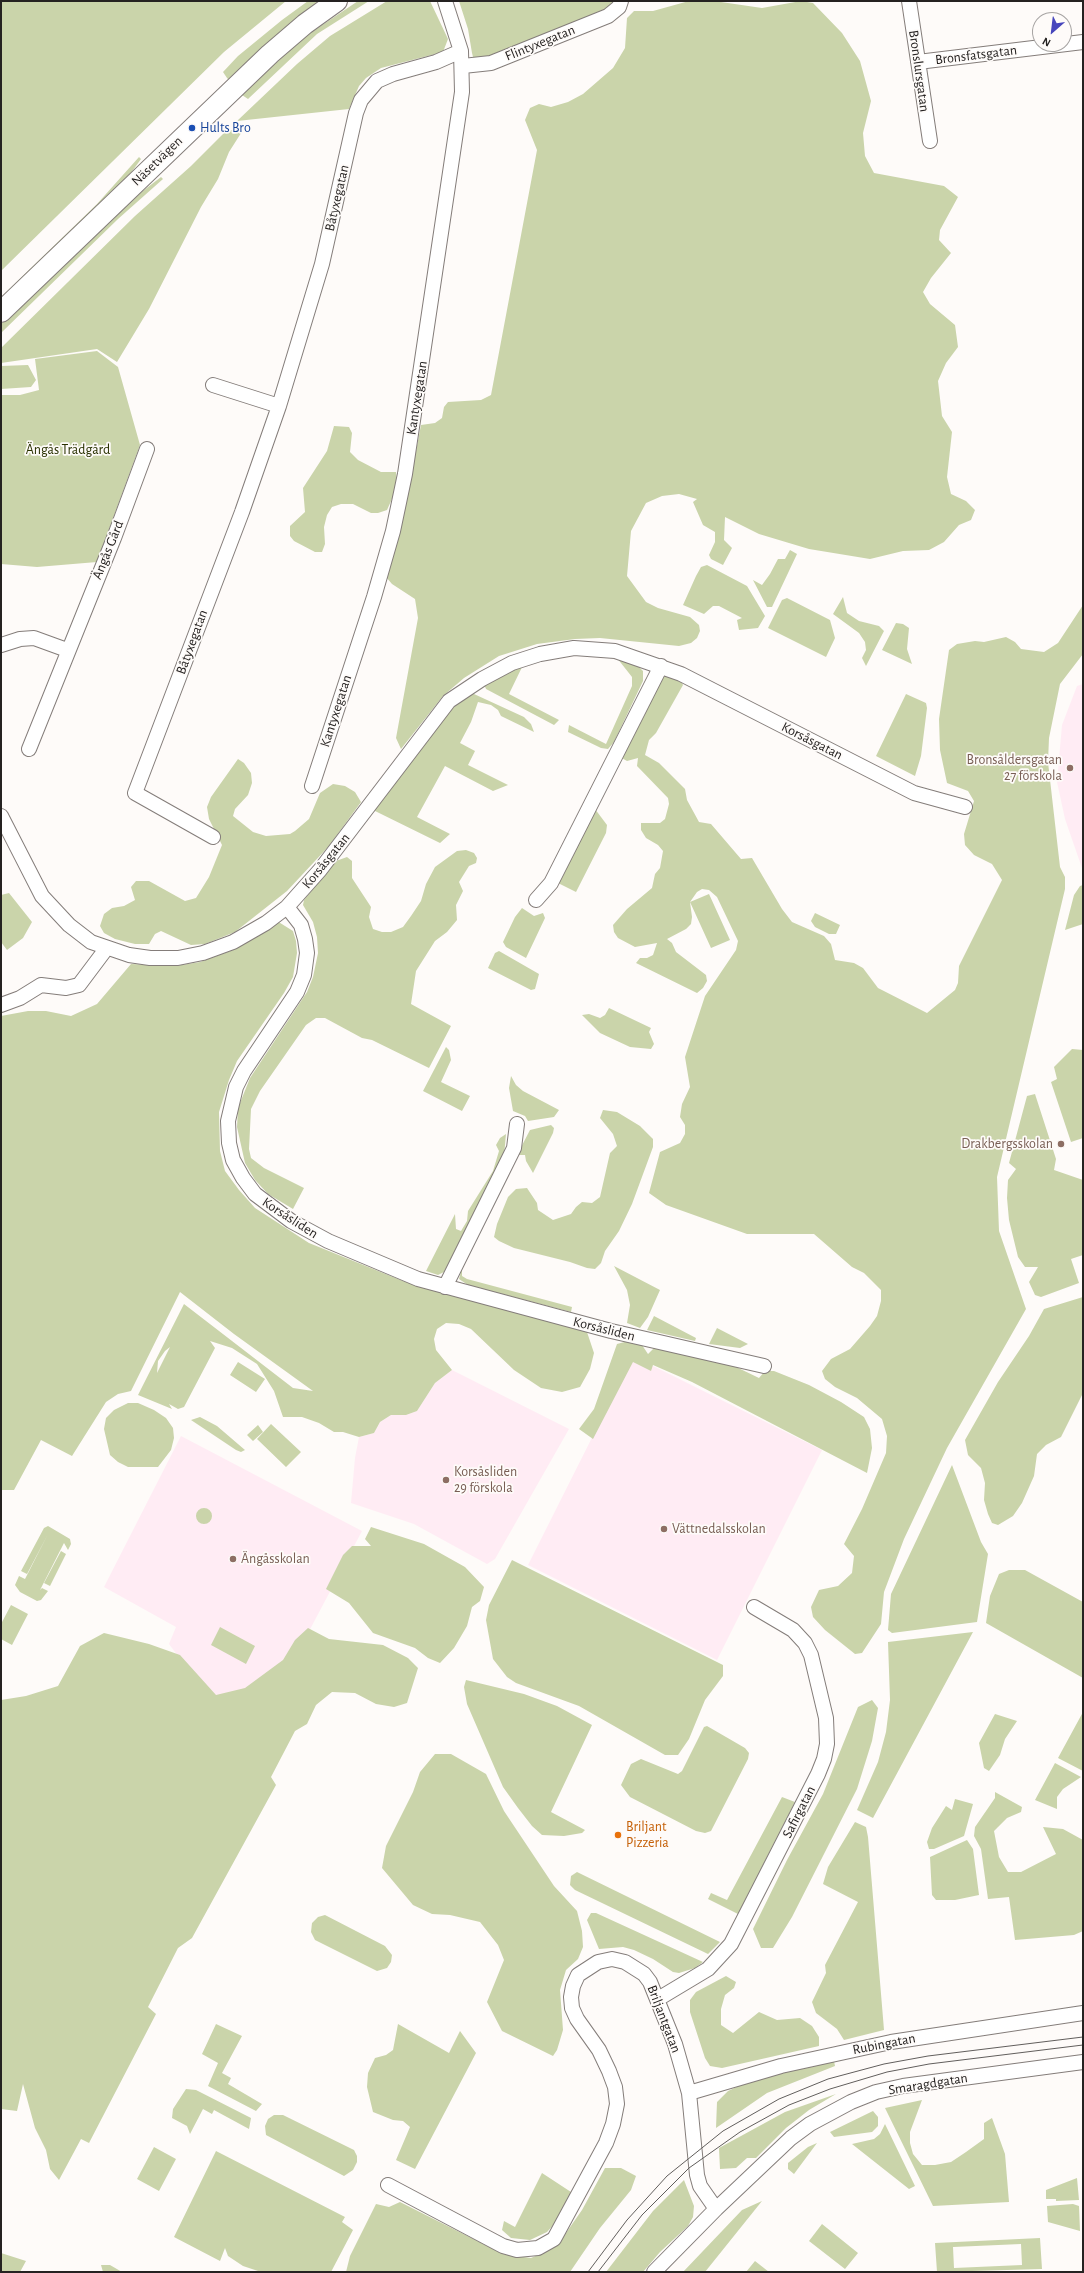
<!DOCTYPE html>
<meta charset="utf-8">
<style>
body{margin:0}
#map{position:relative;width:1084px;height:2273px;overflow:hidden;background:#fefbf9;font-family:"Alegreya Sans",sans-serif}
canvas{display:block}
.frame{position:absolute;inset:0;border:2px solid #252221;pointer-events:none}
.north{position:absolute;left:1032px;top:12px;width:40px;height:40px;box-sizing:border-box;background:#fefbf9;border:1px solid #a7a4a3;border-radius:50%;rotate:208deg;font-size:11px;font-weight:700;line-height:16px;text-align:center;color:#252221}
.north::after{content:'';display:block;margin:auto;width:14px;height:18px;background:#4746bc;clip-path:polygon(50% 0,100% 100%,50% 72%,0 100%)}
</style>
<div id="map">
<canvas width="1084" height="2273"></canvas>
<div class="frame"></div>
<div class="north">N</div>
</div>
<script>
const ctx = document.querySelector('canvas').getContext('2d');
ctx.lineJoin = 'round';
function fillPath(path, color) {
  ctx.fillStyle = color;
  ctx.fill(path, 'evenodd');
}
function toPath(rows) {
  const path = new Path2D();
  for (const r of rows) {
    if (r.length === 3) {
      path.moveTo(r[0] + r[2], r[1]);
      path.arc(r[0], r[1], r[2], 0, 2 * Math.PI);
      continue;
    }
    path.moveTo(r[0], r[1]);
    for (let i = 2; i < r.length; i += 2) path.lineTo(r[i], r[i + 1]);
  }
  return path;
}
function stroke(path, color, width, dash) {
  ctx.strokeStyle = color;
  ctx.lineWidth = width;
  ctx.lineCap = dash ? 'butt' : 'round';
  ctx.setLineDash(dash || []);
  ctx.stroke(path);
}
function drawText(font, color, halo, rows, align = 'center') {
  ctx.font = font + ' "Alegreya Sans",sans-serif';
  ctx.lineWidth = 3.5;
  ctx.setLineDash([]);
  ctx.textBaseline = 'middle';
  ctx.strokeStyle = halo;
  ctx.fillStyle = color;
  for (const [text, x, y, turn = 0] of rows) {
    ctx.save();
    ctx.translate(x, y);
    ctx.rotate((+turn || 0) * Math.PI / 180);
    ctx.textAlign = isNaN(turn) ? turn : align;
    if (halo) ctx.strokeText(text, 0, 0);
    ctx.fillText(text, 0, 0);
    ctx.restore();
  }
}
const education = toPath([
 [1083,684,1083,871,1065,819,1057,782,1062,725,1077,686],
 [633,1356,822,1450,717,1660,528,1565],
 [452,1370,569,1429,495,1559,487,1564,414,1524,351,1503,355,1458,359,1437,374,1433,380,1422,391,1415,406,1415,417,1411,435,1383],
 [181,1436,362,1531,307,1635,282,1671,230,1706,204,1691,169,1644,176,1627,104,1587]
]);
const green = toPath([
 [1,1,286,1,224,52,1,271],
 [308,1,321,1,230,81,227,78,223,72,238,56,282,20],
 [358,1,369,1,317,34,248,99,242,95,242,93,306,36],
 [387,1,430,1,448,39,443,52,381,68,366,78,359,86,349,109,237,121,297,64,330,36],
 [459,1,616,1,613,6,491,59,478,60,473,57,472,53,468,29],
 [689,1,721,2,762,8,801,1,813,3,842,33,860,61,871,101,863,133,865,156,874,173,944,186,958,197,940,230,939,240,951,253,931,278,923,292,930,304,955,325,958,347,946,363,938,381,942,416,952,432,947,477,951,494,966,501,975,510,971,520,959,525,944,542,929,550,903,551,870,559,809,549,759,534,725,517,724,540,732,548,723,565,711,559,709,555,715,542,715,532,703,525,693,502,697,499,679,494,662,496,646,503,631,531,627,576,646,602,658,608,690,617,699,625,700,631,697,638,691,643,679,646,600,638,575,639,537,644,499,656,464,678,443,696,401,749,396,738,418,618,415,599,392,584,386,577,406,503,421,425,435,423,442,418,444,407,448,402,481,400,491,395,537,150,525,120,530,108,539,104,551,107,568,102,583,94,613,68,625,48,627,18,634,11,653,11],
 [227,130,243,130,229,152,218,179,201,207,149,309,117,362,97,349,1,363,1,348,135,216,191,166],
 [139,157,141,159,128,177,1,303,1,297,97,204],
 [161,177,163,179,118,219,1,333,1,324,126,204],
 [97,351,118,367,140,445,97,562,37,567,1,564,1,395,20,395,39,390,35,359],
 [28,365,36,380,31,387,1,389,1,366],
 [334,426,349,427,352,433,350,452,358,460,381,472,396,472,397,481,395,492,387,510,378,513,371,513,353,504,341,504,332,507,327,515,324,527,325,544,322,552,315,552,294,541,290,536,290,526,305,512,303,488,327,451],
 [790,550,797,554,772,607,767,607,753,580,762,585,770,574,778,559,785,559],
 [707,565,747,586,765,616,758,628,739,630,737,620,742,618,719,606,713,606,704,614,683,605,696,576,701,567],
 [843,597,847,613,859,621,879,626,884,631,866,666,862,658,866,650,865,642,859,633,833,614],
 [787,598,830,620,835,638,826,657,768,628,782,600],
 [1083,605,1083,654,1060,684,1049,738,1048,762,1053,806,1060,867,1065,877,1065,889,997,1177,999,1231,1026,1309,947,1448,904,1539,884,1592,881,1624,862,1653,855,1654,825,1630,813,1617,811,1607,819,1590,838,1586,852,1573,854,1556,844,1544,862,1509,886,1453,887,1436,882,1419,857,1398,835,1387,825,1379,822,1371,831,1359,850,1349,870,1326,877,1316,881,1301,881,1290,864,1273,852,1267,814,1234,747,1234,666,1205,649,1193,660,1152,680,1143,685,1134,685,1125,680,1117,682,1104,690,1087,685,1057,705,996,736,950,738,941,717,897,709,890,702,889,697,892,690,902,692,917,691,924,686,929,667,939,672,943,676,952,706,975,707,981,703,988,697,993,636,963,640,958,647,958,653,955,657,943,635,947,618,938,614,932,613,925,627,909,652,888,655,874,660,868,663,851,658,845,646,838,641,830,641,823,660,823,665,819,669,804,668,798,637,766,638,758,627,761,620,757,661,677,671,675,680,679,683,685,656,733,649,740,645,755,659,763,685,789,687,800,699,822,711,824,741,859,752,858,782,909,792,922,824,936,831,944,835,960,854,963,863,968,878,988,927,1013,955,990,958,983,959,966,1002,880,992,864,974,855,965,845,964,834,974,801,968,791,947,783,940,750,939,719,949,650,957,644,975,641,984,642,1006,637,1015,642,1021,649,1044,652,1058,643],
 [896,623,903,624,909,628,907,649,912,664,882,650],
 [617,658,636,664,643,671,643,681,614,742,608,749,601,748,568,732,569,725,606,744,632,686,632,677],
 [524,663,509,694,559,720,554,725,486,689,484,684],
 [474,694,524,717,531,724,534,732,501,716,498,710,491,705,478,702,471,722,460,743,475,751,468,765,508,785,493,791,445,766,417,817,450,834,440,843,373,810,449,712,467,695],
 [906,694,926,703,927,708,921,756,915,776,876,756],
 [238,759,244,763,251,773,252,783,248,795,235,809,233,816,253,832,266,836,290,834,295,831,309,819,320,793,333,784,345,786,355,792,361,802,329,846,287,891,235,932,205,944,191,945,161,931,155,934,149,944,135,944,115,939,104,933,100,926,104,914,112,908,124,906,135,900,131,887,136,881,149,881,185,901,196,898,209,877,222,845,209,819,207,807,211,797],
 [595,809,607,825,606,833,576,892,558,883],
 [466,850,474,853,477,858,476,863,469,866,459,882,463,891,456,905,457,920,447,932,435,941,416,971,411,1004,451,1026,429,1068,372,1040,362,1038,325,1018,316,1018,306,1025,260,1091,251,1109,249,1149,251,1158,264,1168,304,1188,293,1209,268,1194,255,1180,245,1163,237,1127,238,1108,250,1078,307,992,313,977,318,953,317,937,313,922,303,905,304,900,336,861,347,857,352,861,352,878,371,907,369,917,373,929,382,932,391,932,403,927,411,916,421,901,426,884,435,867,457,851],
 [1083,885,1083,924,1065,930,1074,895,1080,886],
 [9,893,32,922,23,938,7,950,1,942,1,895],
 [709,894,730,940,711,948,690,902],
 [522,908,534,916,543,913,545,918,526,958,506,947,503,942,515,917],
 [815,913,840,925,836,934,829,934,815,927,811,921],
 [277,921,293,931,296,941,297,953,293,977,284,993,237,1061,229,1080,219,1112,220,1151,225,1171,239,1190,255,1208,309,1243,403,1281,587,1332,594,1353,590,1369,580,1387,562,1392,541,1388,514,1370,471,1329,459,1324,446,1323,437,1329,434,1339,436,1350,452,1370,435,1383,417,1411,406,1415,391,1415,380,1422,374,1433,359,1437,343,1432,334,1432,319,1423,302,1417,283,1417,274,1391,257,1364,232,1348,210,1341,215,1348,184,1407,178,1409,169,1404,172,1409,138,1395,184,1304,293,1388,313,1391,234,1334,180,1292,131,1391,118,1394,106,1402,72,1456,41,1440,14,1490,1,1490,1,1016,28,1011,46,1011,71,1016,97,1004,131,964,175,966,200,962,233,950],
 [170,1347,157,1373,158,1361,165,1351],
 [499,951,539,974,535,989,531,990,488,968,495,953],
 [609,1008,651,1028,649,1032,654,1044,651,1049,630,1047,600,1033,582,1015,589,1014,600,1018,605,1015],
 [446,1047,449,1050,451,1060,441,1082,470,1096,462,1111,423,1091],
 [1072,1049,1083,1050,1083,1138,1071,1142,1051,1082,1057,1079,1054,1067],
 [511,1076,516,1085,523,1091,559,1110,554,1117,528,1121,525,1116,513,1111,509,1088],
 [1035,1094,1056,1159,1054,1170,1083,1180,1083,1255,1071,1259,1079,1283,1041,1297,1035,1295,1029,1282,1038,1267,1025,1267,1018,1257,1009,1220,1007,1198,1008,1180,1016,1169,1009,1163,1027,1096],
 [603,1110,617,1112,640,1126,653,1139,653,1147,632,1204,619,1231,605,1251,601,1263,595,1269,587,1268,570,1262,514,1248,499,1241,494,1237,497,1224,508,1197,516,1189,527,1188,537,1203,538,1210,553,1220,571,1214,576,1207,582,1202,592,1203,600,1197,610,1153,617,1146,613,1134,600,1118],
 [551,1125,554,1128,553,1133,533,1173,526,1161,525,1155,517,1155,530,1130],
 [506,1134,504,1156,446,1271,438,1275,426,1271,455,1214,456,1229,461,1231,467,1221,468,1211,493,1171,499,1151,496,1145,500,1138],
 [614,1266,660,1290,648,1317,640,1328,627,1323,630,1305,627,1290],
 [462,1268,462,1276,467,1279,572,1307,571,1312,468,1285,459,1279],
 [1083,1297,1083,1393,1061,1437,1046,1445,1037,1454,1034,1476,1022,1503,1013,1516,998,1525,992,1523,988,1514,984,1500,985,1483,981,1468,968,1455,965,1440,998,1382,1029,1336,1044,1309],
 [654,1316,696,1338,695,1341,647,1330],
 [717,1328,748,1344,740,1348,709,1344],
 [632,1340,642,1345,648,1354,655,1347,732,1365,759,1378,765,1371,774,1371,809,1385,841,1402,864,1417,870,1429,872,1448,867,1473,692,1382,653,1365,651,1371,633,1362,593,1439,579,1429,594,1409,617,1344],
 [238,1362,265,1379,256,1392,230,1375],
 [128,1403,138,1403,154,1410,166,1418,173,1428,174,1438,171,1450,158,1467,128,1467,118,1462,110,1455,104,1429,106,1418,114,1410],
 [200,1417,217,1426,245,1450,241,1452,236,1450,191,1420],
 [271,1424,301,1452,286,1467,257,1439],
 [258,1425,263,1432,253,1441,247,1435],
 [952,1465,981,1542,988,1554,977,1622,892,1633,888,1630,891,1594],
 [204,1516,8],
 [48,1526,70,1539,71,1544,68,1550,64,1543,40,1590,42,1588,48,1591,41,1600,37,1601,20,1592,15,1585,19,1576,25,1579,48,1534,27,1574,21,1571,44,1528],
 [371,1527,424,1544,465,1567,484,1587,480,1601,472,1607,467,1626,454,1648,440,1663,428,1658,415,1648,373,1633,349,1603,326,1589,343,1555,352,1546,371,1546,365,1539],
 [61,1551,66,1554,50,1586,44,1583],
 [512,1560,723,1665,723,1676,705,1700,689,1739,678,1755,665,1755,579,1706,516,1683,507,1677,493,1659,486,1620,489,1605],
 [1009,1570,1025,1570,1083,1602,1083,1678,986,1623,990,1596,999,1574],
 [11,1605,28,1614,12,1645,1,1639,1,1624],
 [220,1627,255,1646,246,1664,211,1645],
 [308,1628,329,1639,383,1645,408,1658,418,1668,407,1703,394,1707,376,1704,355,1693,332,1692,316,1705,307,1724,295,1731,271,1777,276,1785,192,1938,178,1948,148,2007,156,2014,89,2143,81,2139,59,2180,50,2169,46,2150,35,2128,23,2084,17,2111,1,2109,1,1700,26,1696,58,1686,80,1646,104,1633,149,1644,180,1655,216,1695,245,1688,283,1660,295,1640],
 [973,1632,873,1818,857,1810,878,1762,886,1732,890,1700,888,1642],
 [466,1680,524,1694,557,1706,592,1725,551,1812,585,1830,582,1833,564,1836,542,1835,532,1826,518,1808,503,1787,467,1704,464,1687],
 [872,1700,878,1708,872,1741,857,1789,792,1917,773,1948,761,1948,753,1929,787,1860,823,1794,858,1707],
 [1083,1712,1083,1771,1058,1758],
 [995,1714,1017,1721,1005,1739,1000,1755,989,1771,984,1768,979,1743],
 [707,1726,745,1748,749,1753,748,1759,711,1831,705,1833,696,1831,630,1797,621,1785,631,1764,641,1759,678,1774,682,1771,704,1727],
 [435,1754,451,1754,486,1774,504,1811,554,1886,577,1911,582,1931,583,1947,578,1959,566,1970,560,1990,563,2030,557,2050,553,2056,502,2031,487,2002,504,1960,498,1945,480,1922,450,1915,432,1914,413,1905,382,1868,386,1846,413,1792,420,1772],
 [1055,1763,1081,1777,1063,1789,1057,1797,1057,1809,1035,1800],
 [995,1792,1022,1807,1021,1812,1007,1818,994,1831,999,1857,1008,1872,1021,1872,1056,1854,1043,1827,1063,1829,1083,1840,1083,1931,1074,1935,1015,1940,1009,1897,988,1899,981,1849,974,1836,975,1827,995,1798],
 [782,1797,795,1802,738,1914,708,1899,711,1893,727,1900],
 [955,1799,973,1804,964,1836,934,1849,929,1849,927,1842,932,1828,946,1806,952,1810],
 [855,1822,866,1827,868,1837,884,2030,844,2040,837,2029,816,2013,812,2002,826,1973,825,1965,858,1902,823,1884,828,1867],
 [967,1840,973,1849,979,1895,955,1900,936,1900,932,1895,930,1857],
 [577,1872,720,1942,708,1954,575,1890,570,1885,571,1876],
 [591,1913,596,1913,703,1962,695,1968,679,1973,673,1972,653,1959,634,1950,623,1947,599,1949,587,1920],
 [325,1915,385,1946,392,1955,391,1962,387,1968,377,1971,315,1940,311,1932,312,1923,318,1917],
 [726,1976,736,1982,734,1988,725,1995,721,2009,721,2025,733,2033,759,2012,777,2020,800,2018,812,2026,819,2037,819,2046,722,2068,710,2066,705,2058,690,2012,690,2000,696,1992],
 [216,2024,242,2036,222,2073,231,2078,228,2084,262,2104,256,2111,208,2086,218,2063,202,2054],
 [398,2024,449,2053,460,2031,476,2053,415,2169,396,2160,410,2127,403,2121,393,2120,373,2112,367,2087,368,2073,375,2058,386,2055,393,2050],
 [834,2061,835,2066,767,2093,716,2128,717,2102,728,2091,758,2077],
 [186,2089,196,2090,251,2118,249,2129,214,2110,212,2114,203,2109,190,2134,187,2126,172,2118,173,2109],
 [836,2094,809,2110,786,2128,756,2158,747,2158,736,2168,720,2169,719,2148,785,2112],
 [922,2100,910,2132,910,2143,913,2154,922,2165,935,2165,951,2162,966,2152,984,2139,984,2123,992,2118,1005,2154,1009,2202,933,2206,885,2108],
 [873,2111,878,2117,878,2126,872,2132,834,2137,830,2132],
 [274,2115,283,2115,354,2150,357,2156,357,2162,353,2170,344,2176,266,2135,265,2126,268,2119],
 [885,2124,915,2186,909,2189,852,2144,874,2139,880,2134],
 [817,2143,794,2174,788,2169,788,2163,808,2147],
 [154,2147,176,2159,159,2191,137,2179],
 [216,2151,345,2217,342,2222,353,2230,331,2272,261,2272,243,2266,228,2256,225,2248,220,2261,174,2237],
 [605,2168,621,2168,636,2176,631,2190,600,2228,570,2272,346,2272,350,2256,376,2204,389,2207,400,2202,503,2254,531,2258,549,2250,561,2240,582,2210],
 [542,2173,571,2192,555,2223,547,2232,530,2240,511,2238,502,2230,504,2221,515,2227],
 [1077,2178,1079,2200,1056,2201,1056,2199,1046,2199,1046,2190],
 [684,2180,694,2206,693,2217,688,2226,660,2252,643,2272,606,2272,653,2211],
 [762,2201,705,2272,683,2272,742,2210],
 [1073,2204,1079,2206,1080,2231,1048,2222,1047,2206],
 [822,2224,858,2253,845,2269,809,2241],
 [1040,2238,1042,2269,937,2272,935,2243],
 [1021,2244,1022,2265,954,2268,953,2247],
 [1,2253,26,2261,20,2272,1,2272],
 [755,2261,769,2272,746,2272],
 [101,2265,110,2265,122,2272,103,2272]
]);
const street = toPath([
 [909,1,930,141],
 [918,62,1083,42],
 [463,66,491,63,608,16,619,7,621,1],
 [213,385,279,406],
 [1,645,20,639,34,638,67,650],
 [29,749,114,538,147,449],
 [312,786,374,597,393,531,405,474,462,92,461,51,445,1],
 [1,816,42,896,69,925,91,942,129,955,150,958,178,958,203,953,233,942,266,923,287,907,320,870,449,701,482,679,512,663,540,654,574,648,615,651,681,674,914,793,965,807],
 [213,837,135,793,242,512,279,406,322,264,356,113,361,100,377,81,393,74,436,62,461,51],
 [536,900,551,883,661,666],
 [287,907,301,925,305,939,307,953,304,975,297,992,244,1071,236,1087,228,1121,229,1143,233,1160,243,1178,255,1194,291,1221,328,1241,418,1279,611,1331,764,1366],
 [1,1005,20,998,41,985,66,988,79,985,106,949],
 [445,1287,514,1148,517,1124],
 [658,1999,708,1969,731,1944,818,1774,824,1759,827,1744,826,1718,811,1655,805,1643,793,1630,754,1607],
 [689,2093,781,2066,891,2042,1083,2013],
 [388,2185,503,2246,517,2250,538,2248,554,2239,606,2143,613,2124,617,2104,615,2087,609,2071,599,2050,577,2019,572,2008,571,1997,573,1986,578,1975,598,1962,612,1959,625,1962,644,1974,650,1982,675,2044,689,2093,697,2175,700,2186,716,2209,654,2272],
 [716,2209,791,2138,810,2124,851,2102,876,2092,903,2086,1083,2062]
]);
const secondary = toPath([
 [1,312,270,54,305,24,337,1]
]);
const tram = toPath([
 [588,2272,627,2220,667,2176,723,2131,779,2099,828,2079,884,2064,928,2056,1083,2037],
 [598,2272,642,2215,689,2168,740,2132,789,2105,830,2089,887,2072,929,2064,1083,2045]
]);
const markers = [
 [192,128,4,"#1a4fb4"],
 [1070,768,4,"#8d6e63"],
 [1061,1144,4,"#8d6e63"],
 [446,1480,4,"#8d6e63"],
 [664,1529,4,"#8d6e63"],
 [233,1559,4,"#8d6e63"],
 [618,1835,4,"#e8710a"]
];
const streetNames = [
 ["Flintyxegatan",540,43,-22],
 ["Bronsfatsgatan",976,55,-7],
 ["Bronslursgatan",919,71,82],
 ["Näsetvägen",157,161,-44],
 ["Båtyxegatan",337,198,-77],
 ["Kantyxegatan",417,398,-81],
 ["Ängås Gård",108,550,-68],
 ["Båtyxegatan",192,642,-70],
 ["Kantyxegatan",336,711,-72],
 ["Korsåsgatan",812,741,27],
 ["Korsåsgatan",326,861,-51],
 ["Korsåsliden",290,1218,33],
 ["Korsåsliden",604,1329,14],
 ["Safirgatan",799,1812,-63],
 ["Briljantgatan",664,2019,69],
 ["Rubingatan",884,2044,-11],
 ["Smaragdgatan",928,2084,-9]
];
const transitNames = [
 ["Hults Bro",200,128]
];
const parkNames = [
 ["Ängås Trädgård",68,450]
];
const educationNames = [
 ["Bronsåldersgatan",1062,760,"right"],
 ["27 förskola",1062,776,"right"],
 ["Drakbergsskolan",1053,1144,"right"],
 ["Korsåsliden",454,1472],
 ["29 förskola",454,1488],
 ["Vättnedalsskolan",672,1529],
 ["Ängåsskolan",241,1559]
];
const foodNames = [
 ["Briljant",626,1827],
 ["Pizzeria",626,1843]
];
fillPath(education, '#ffecf4');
fillPath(green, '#cad4aa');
stroke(street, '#847d7a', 16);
stroke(secondary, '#847d7a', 22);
stroke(street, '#fff', 14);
stroke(secondary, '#fff', 20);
stroke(tram, '#615e5c', 1);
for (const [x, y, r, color] of markers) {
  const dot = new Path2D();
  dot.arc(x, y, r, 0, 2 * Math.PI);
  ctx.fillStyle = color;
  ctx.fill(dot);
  stroke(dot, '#fefbf9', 1.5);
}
drawText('14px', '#252221', '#fefbf9', streetNames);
drawText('14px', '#164399', '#fefbf9', transitNames, 'left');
drawText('14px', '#293100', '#fefbf9', parkNames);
drawText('14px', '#785e54', '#fefbf9', educationNames, 'left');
drawText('14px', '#c56008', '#fefbf9', foodNames, 'left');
</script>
